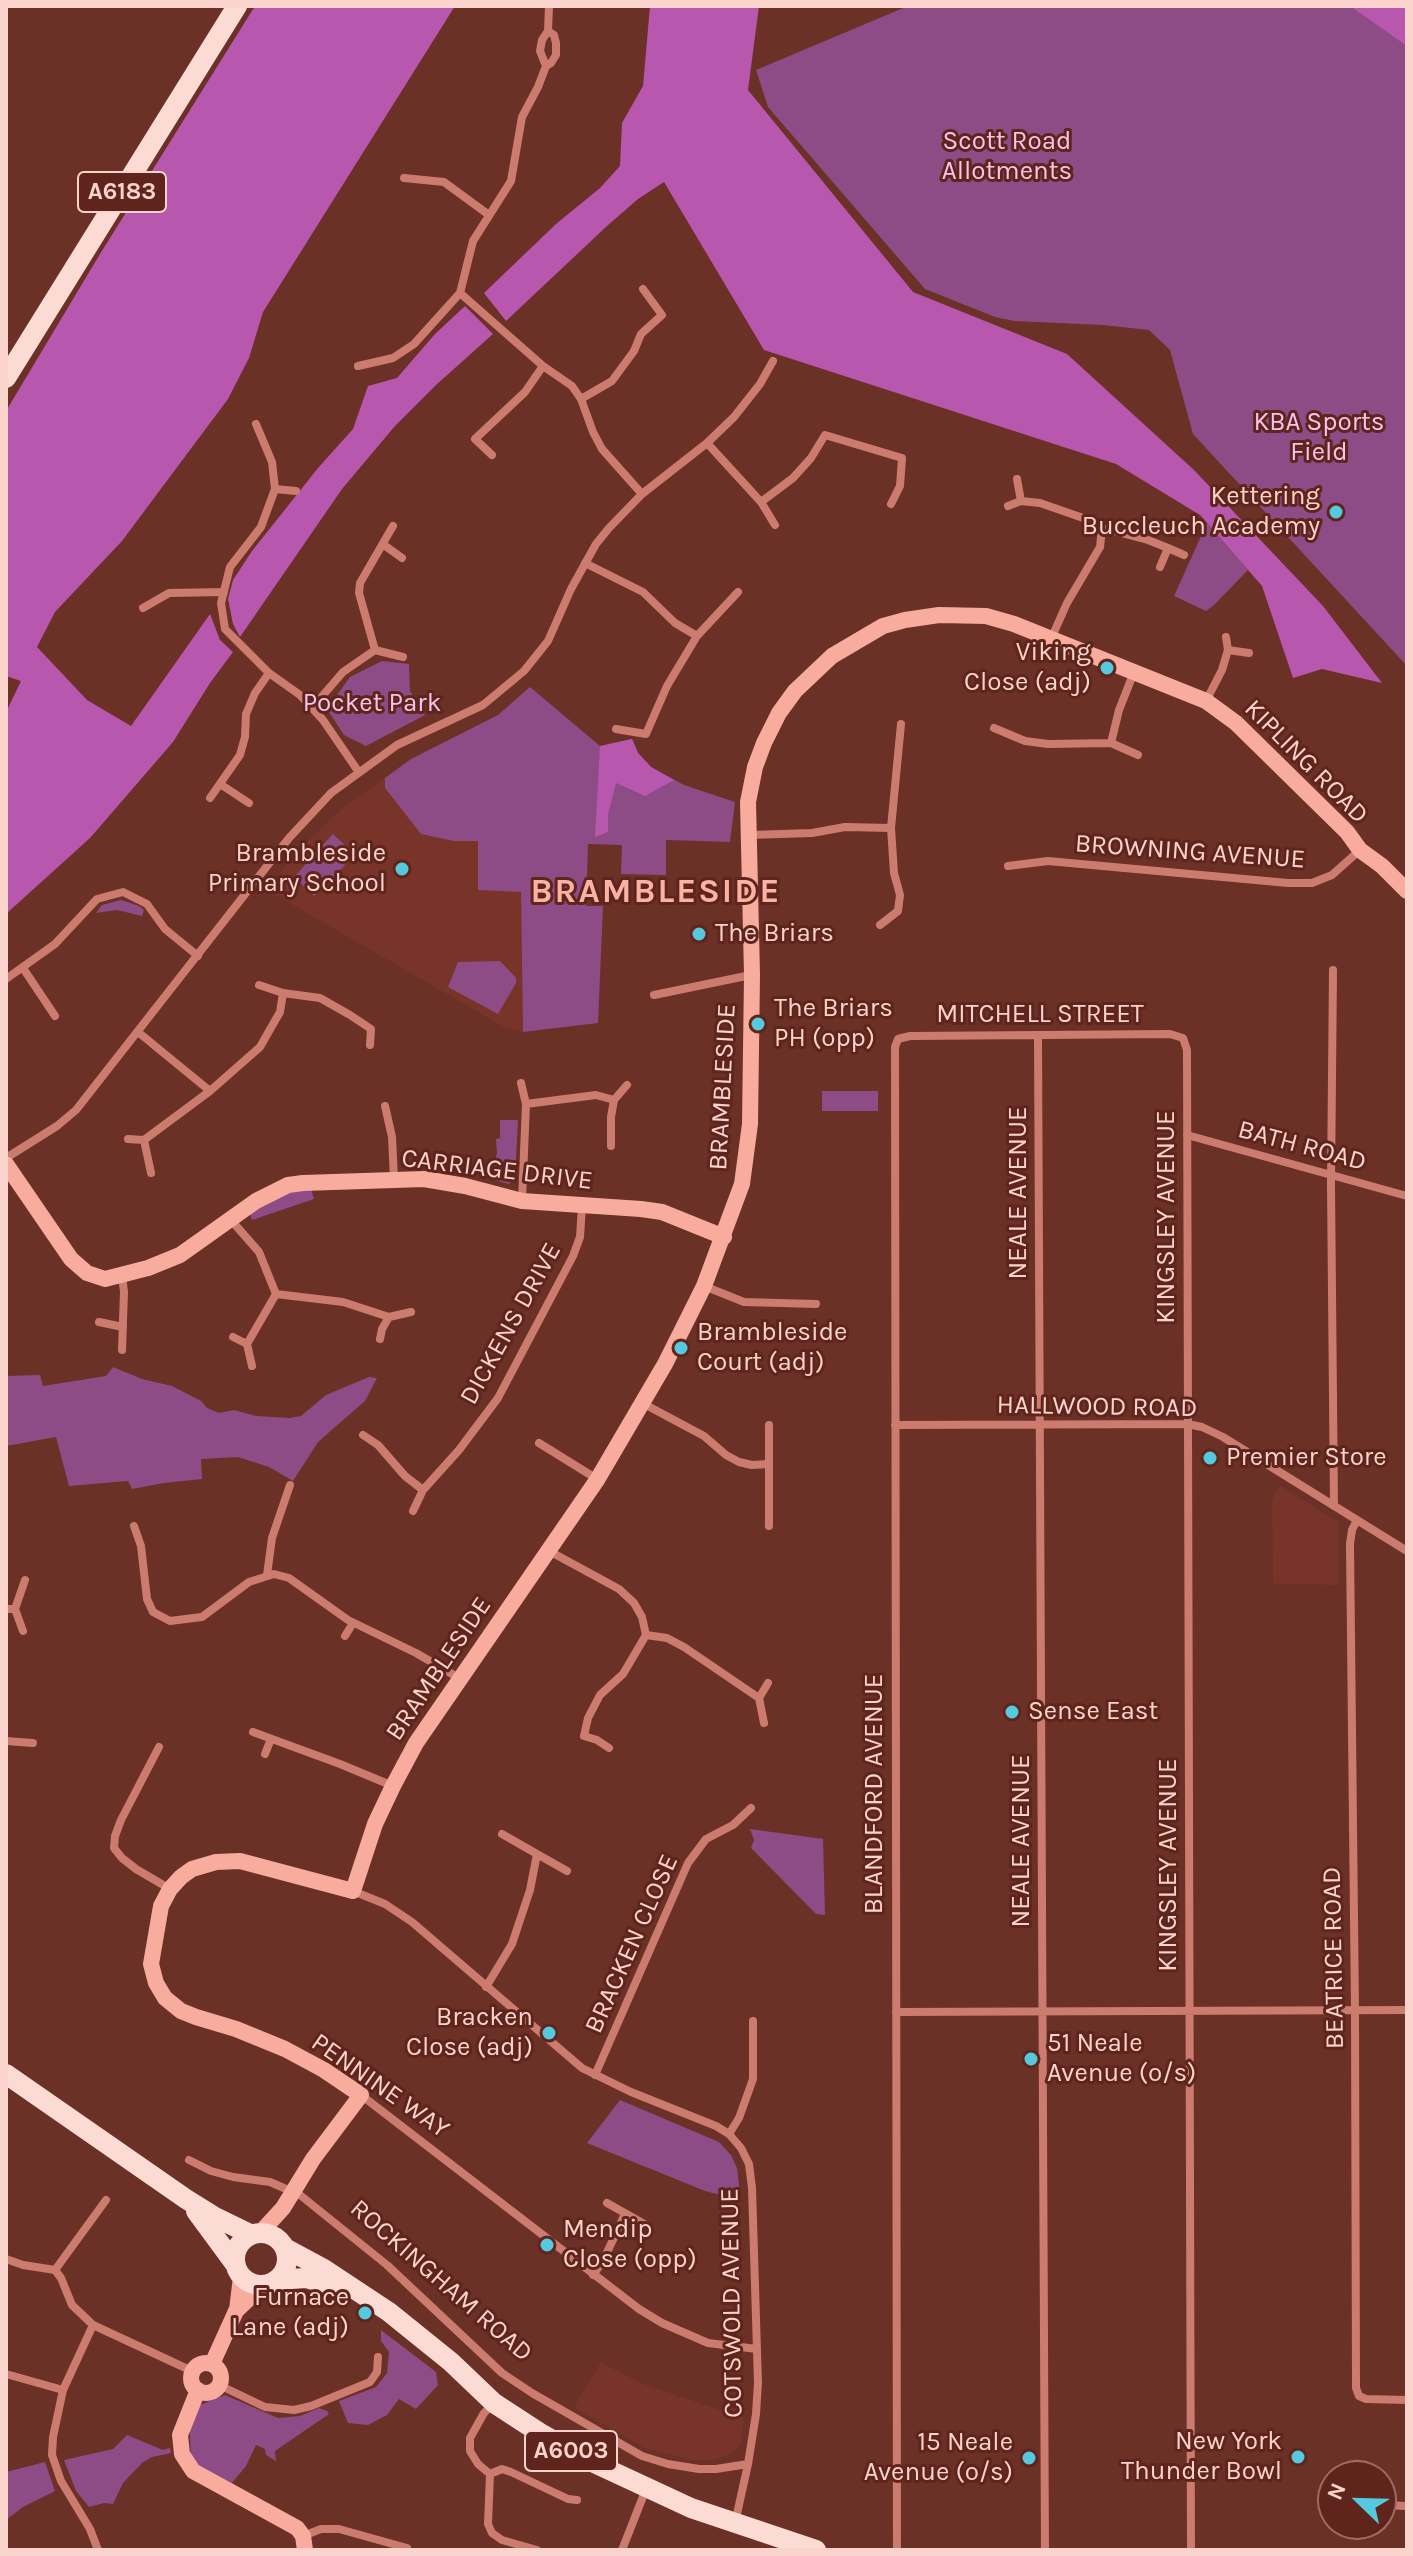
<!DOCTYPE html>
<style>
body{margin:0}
#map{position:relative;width:1413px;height:2556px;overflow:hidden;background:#6b3026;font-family:Karla,sans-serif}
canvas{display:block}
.frame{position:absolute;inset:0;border:8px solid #f9d3cc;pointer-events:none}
.north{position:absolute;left:1317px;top:2460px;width:80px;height:80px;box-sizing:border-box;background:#5f251c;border:2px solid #9d6b62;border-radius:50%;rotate:293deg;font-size:22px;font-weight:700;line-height:32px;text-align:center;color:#f9d3cc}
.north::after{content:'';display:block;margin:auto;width:28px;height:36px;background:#55cadf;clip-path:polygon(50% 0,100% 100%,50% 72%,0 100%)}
</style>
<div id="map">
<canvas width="1413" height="2556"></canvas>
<div class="frame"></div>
<div class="north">N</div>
</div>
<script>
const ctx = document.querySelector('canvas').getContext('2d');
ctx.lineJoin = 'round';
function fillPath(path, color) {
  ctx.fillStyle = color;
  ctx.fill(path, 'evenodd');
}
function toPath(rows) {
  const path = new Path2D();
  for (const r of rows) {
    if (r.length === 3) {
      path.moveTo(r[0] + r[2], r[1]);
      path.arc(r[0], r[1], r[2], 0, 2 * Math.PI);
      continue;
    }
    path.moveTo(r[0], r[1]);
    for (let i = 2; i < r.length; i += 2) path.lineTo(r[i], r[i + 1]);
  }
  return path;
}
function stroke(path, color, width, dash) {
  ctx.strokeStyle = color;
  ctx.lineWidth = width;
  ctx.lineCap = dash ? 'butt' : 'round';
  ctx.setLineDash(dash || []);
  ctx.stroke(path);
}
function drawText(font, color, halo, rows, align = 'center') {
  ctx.font = font + ' Karla,sans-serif';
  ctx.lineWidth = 6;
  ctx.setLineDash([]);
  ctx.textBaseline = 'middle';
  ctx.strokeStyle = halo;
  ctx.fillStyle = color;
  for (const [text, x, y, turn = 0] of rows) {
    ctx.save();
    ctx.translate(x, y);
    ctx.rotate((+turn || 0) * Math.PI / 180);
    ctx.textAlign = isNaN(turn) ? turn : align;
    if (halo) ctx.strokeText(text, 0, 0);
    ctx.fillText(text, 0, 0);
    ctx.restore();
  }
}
const built = toPath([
 [530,687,600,746,521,841,523,1032,506,1028,267,890,300,848,346,805,412,759,498,715],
 [1280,1486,1338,1522,1338,1585,1273,1584,1272,1500],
 [601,2362,640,2383,744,2418,741,2444,732,2453,714,2460,690,2460,645,2448,599,2422,574,2407]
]);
const green = toPath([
 [908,6,1407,6,1407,666,1193,434,1170,350,1149,330,1103,325,1014,321,995,317,925,289,768,107,756,70],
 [1207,523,1248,570,1214,605,1206,611,1174,596],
 [382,661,409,664,410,691,425,715,366,746,344,735,327,709,350,677],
 [530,687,600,746,632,739,638,753,651,767,684,785,735,802,730,842,666,840,666,875,621,874,622,845,588,844,586,906,603,906,598,1023,523,1032,521,892,478,890,478,841,454,841,421,834,385,788,385,778,411,759,498,715],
 [333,834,351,851,344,866,314,896,294,877],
 [121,900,139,906,144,910,142,916,117,910,96,913,102,905],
 [500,961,516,978,516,983,498,1014,448,987,458,962],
 [822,1091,878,1091,878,1111,822,1111],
 [500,1120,518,1120,515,1179,509,1184,490,1179,497,1153,496,1139,500,1138],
 [311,1189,314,1199,252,1220,250,1214,254,1209,290,1190],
 [113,1367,142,1379,172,1386,201,1401,207,1408,219,1413,234,1410,256,1416,290,1418,301,1416,326,1395,369,1377,377,1378,365,1401,318,1442,293,1481,269,1467,238,1457,201,1459,202,1479,164,1483,132,1489,128,1481,69,1486,56,1437,6,1446,6,1376,40,1375,43,1386,106,1376],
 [750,1829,823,1839,825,1915,816,1914,751,1848,754,1840],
 [620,2100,719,2142,731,2155,737,2168,740,2193,725,2196,705,2191,587,2143],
 [381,2330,436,2372,438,2385,416,2409,399,2399,387,2415,368,2425,348,2423,339,2401,376,2387,387,2373,389,2352,381,2341],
 [225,2395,278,2418,300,2416,319,2408,327,2411,329,2414,275,2451,276,2461,266,2455,265,2449,256,2445,246,2466,232,2483,199,2466,191,2456,190,2440,190,2427,200,2405],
 [127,2435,163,2450,170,2448,171,2453,152,2457,142,2463,123,2483,113,2504,104,2503,89,2507,76,2491,64,2460,113,2449],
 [45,2462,55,2491,23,2507,6,2520,6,2472]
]);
const forest = toPath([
 [255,6,455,6,263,312,249,358,228,399,122,541,55,612,37,647,87,700,131,726,210,614,220,640,233,652,210,683,173,742,90,838,6,914,6,712,21,681,6,676,6,411,100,254],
 [650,6,759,6,748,90,913,292,1067,354,1194,470,1323,606,1382,683,1322,669,1293,678,1262,586,1200,515,1116,464,764,350,664,182,638,199,607,226,506,321,484,293,556,224,600,188,620,166,622,123,643,86],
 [1350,6,1407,6,1407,46],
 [465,306,493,334,436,385,395,426,342,489,240,637,233,624,228,599,233,580,252,551,318,468,353,429,368,386,397,378,435,334],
 [632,739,638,753,651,767,674,780,645,796,616,783,608,814,608,832,595,837,600,746]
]);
const street = toPath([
 [548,31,554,35,556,43,556,55,551,63,546,66,538,87,522,117,511,181,473,241,460,293,543,366,572,386,581,399,593,432,602,449,642,494],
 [546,66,540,51,542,40,548,31,549,6],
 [404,178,444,182,489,215],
 [358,366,393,358,414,344,460,293],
 [581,399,612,381,634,351,641,334,662,315,643,289],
 [256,424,272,462,275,489,261,527,230,567,221,603,225,629,269,673,300,695,323,720,358,771],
 [707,443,761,502,793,478,811,458,825,435,902,458,900,486,891,504],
 [492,455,475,439,525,392,543,366],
 [1017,479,1021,501],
 [275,489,296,491],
 [761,502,775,525],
 [1008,506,1021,501,1040,503,1089,520,1102,528,1100,547,1067,603,1051,639],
 [1102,528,1148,540,1168,548,1160,567],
 [384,545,402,558],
 [1168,548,1184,555],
 [585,563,643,592,675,623,697,636,667,686,646,734,616,729],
 [143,608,169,593,224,592],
 [697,636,738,592],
 [375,650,403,657],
 [1228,650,1249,653],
 [1206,701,1222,670,1228,650,1226,637],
 [312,708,343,672,375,650,359,593,360,583,393,526],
 [994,728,1025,741,1048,744,1111,743,1119,710,1134,672],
 [1111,743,1138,755],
 [220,784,249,803],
 [210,798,240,755,245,737,246,714,255,693,269,673],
 [749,835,812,833,845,827,891,828],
 [1008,866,1048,861,1288,883,1312,883,1332,875,1360,850],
 [880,925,898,911,900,895,894,873,891,828,901,724],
 [23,968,55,1016],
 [1333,970,1331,1185,1334,1506],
 [6,979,55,944,97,899,123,892,147,904,165,929,198,956],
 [259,985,283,993],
 [654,995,751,975],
 [138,1032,210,1091],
 [1038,1037,1045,2550],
 [521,1083,526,1104],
 [385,1106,392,1137,394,1179],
 [1187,1135,1407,1196],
 [128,1139,144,1140],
 [611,1146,611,1117,614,1100],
 [6,1158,57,1126,76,1110,289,838,331,793,397,745,483,705,524,671,548,641,571,589,596,544,609,528,642,494,707,443,734,417,760,384,773,361],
 [151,1173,144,1140,210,1091,260,1047,280,1012,283,993,320,998,350,1015,371,1029,370,1045],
 [522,1201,526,1104,596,1095,614,1100,627,1085],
 [231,1220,259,1252,276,1294],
 [122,1276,124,1292,122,1350],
 [704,1286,744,1302,816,1304],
 [276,1294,343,1302,389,1317],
 [99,1322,123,1327],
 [233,1337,247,1344],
 [380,1339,382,1329,389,1317,411,1312],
 [252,1366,247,1344,276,1294],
 [644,1404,704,1436,726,1455,739,1462,752,1465,769,1464,769,1425],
 [895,1425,1187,1424,1202,1427,1223,1437,1407,1551],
 [363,1435,378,1445,405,1476,423,1490],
 [539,1443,597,1479],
 [413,1511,423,1490,459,1450,498,1398,573,1256,580,1237,582,1206],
 [1357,1520,1352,1530,1350,1544,1355,2010,1356,2388,1359,2396,1366,2399,1407,2400],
 [134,1526,141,1546,147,1599,153,1612,170,1621,202,1617,249,1582,274,1574,289,1578,348,1620,416,1653,459,1678],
 [769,1526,769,1464],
 [549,1551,619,1589,634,1603,642,1617,646,1635],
 [267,1575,272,1538,290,1485],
 [6,1609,15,1609,25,1580],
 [15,1609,23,1631],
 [345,1636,353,1623],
 [764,1723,759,1698,768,1683],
 [253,1732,340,1764,393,1786],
 [6,1741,33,1743],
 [159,1747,121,1820,115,1836,114,1848,122,1858,136,1869,170,1889],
 [609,1748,597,1740,584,1736,588,1718,600,1695,623,1674,646,1635,667,1638,684,1647,759,1698],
 [265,1754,271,1739],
 [537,1854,567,1871],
 [353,1891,385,1904,412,1922,582,2068,631,2092,716,2126,729,2134,741,2148,749,2164,752,2188,758,2383,756,2414,748,2464,735,2523],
 [486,1987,512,1944,530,1890,537,1854,502,1834],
 [896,2012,1407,2010],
 [595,2075,688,1863,706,1839,733,1825,751,1808],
 [361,2095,639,2309,662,2323,708,2343,757,2349],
 [729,2134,739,2118,753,2079,753,2021],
 [189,2160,211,2171,233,2177,270,2182,300,2195,387,2265,502,2373,532,2393,642,2456,668,2464,699,2469,716,2469,748,2464],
 [607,2203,646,2225],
 [6,2259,23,2265,55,2270,61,2278,72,2305,93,2325,192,2371],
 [55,2270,106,2200],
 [593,2275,603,2261,625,2214],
 [93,2325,63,2390,53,2437,52,2455,61,2481,90,2529,98,2550],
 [6,2374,63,2390],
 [219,2385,265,2407,294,2410,311,2406,370,2382,377,2372,378,2357],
 [493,2404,484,2413,470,2438,470,2451,478,2464,490,2474,502,2469,511,2472,568,2499,577,2500],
 [490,2474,488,2524,492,2533,502,2540,537,2550],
 [1381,2505,1407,2506],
 [303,2536,321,2529,339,2529,407,2548],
 [622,2550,646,2489],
 [897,2550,895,1047,898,1039,910,1036,1170,1034,1183,1038,1187,1050,1191,2550]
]);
const secondary = toPath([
 [6,1164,71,1259,87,1273,105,1279,148,1268,180,1255,256,1201,288,1185,303,1183,424,1179,465,1186,522,1201,641,1209,662,1212,724,1237],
 [261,2232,283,2208,313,2159,361,2095,324,2070,285,2049,236,2029,196,2017,181,2011,165,1998,156,1983,151,1964,161,1906,170,1889,181,1877,192,1869,216,1862,240,1861,353,1891,375,1824,393,1786,416,1743,597,1480,665,1364,704,1286,742,1184,750,1124,752,975,748,802,755,767,764,743,779,713,795,691,832,656,883,626,905,620,939,615,986,616,1014,624,1206,701,1236,723,1347,832,1360,850,1382,866,1407,891],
 [237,2310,241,2277],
 [206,2378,15],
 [212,2364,236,2311,263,2285],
 [198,2390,180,2435,182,2454,193,2471,297,2528,303,2536,305,2550]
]);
const primary = toPath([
 [6,378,237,6],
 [6,2074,186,2199,215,2217,250,2234],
 [196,2211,235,2264],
 [261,2259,26],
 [285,2248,324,2269,389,2312,451,2362,494,2403,540,2433,592,2462,691,2508,816,2550],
 [276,2280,306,2278,337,2287]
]);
const markers = [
 [1336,512,8,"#55cadf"],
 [1107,668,8,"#55cadf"],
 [402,869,8,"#55cadf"],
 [699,934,8,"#55cadf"],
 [758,1024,8,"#55cadf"],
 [681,1348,8,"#55cadf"],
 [1210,1458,8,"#55cadf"],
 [1012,1712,8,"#55cadf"],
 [549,2033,8,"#55cadf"],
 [1031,2059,8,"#55cadf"],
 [547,2245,8,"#55cadf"],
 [365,2313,8,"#55cadf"],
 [1298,2457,8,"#55cadf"],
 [1029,2458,8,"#55cadf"]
];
const shields = [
 [122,192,88],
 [571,2451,92]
];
const shieldNames = [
 ["A6183",122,192],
 ["A6003",571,2451]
];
const parkNames = [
 ["Scott Road",1007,142],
 ["Allotments",1007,172],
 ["KBA Sports",1319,423],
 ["Field",1319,453],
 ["Pocket Park",372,704]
];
const poiNames = [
 ["Kettering",1320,497],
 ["Buccleuch Academy",1320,527],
 ["Viking",1091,653],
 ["Close (adj)",1091,683],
 ["Brambleside",386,854],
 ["Primary School",386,884],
 ["The Briars",715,934,"left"],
 ["The Briars",774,1009,"left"],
 ["PH (opp)",774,1039,"left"],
 ["Brambleside",697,1333,"left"],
 ["Court (adj)",697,1363,"left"],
 ["Premier Store",1226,1458,"left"],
 ["Sense East",1028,1712,"left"],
 ["Bracken",533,2018],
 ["Close (adj)",533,2048],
 ["51 Neale",1047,2044,"left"],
 ["Avenue (o/s)",1047,2074,"left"],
 ["Mendip",563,2230,"left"],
 ["Close (opp)",563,2260,"left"],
 ["Furnace",349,2298],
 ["Lane (adj)",349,2328],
 ["New York",1282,2442],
 ["Thunder Bowl",1282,2472],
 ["15 Neale",1013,2443],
 ["Avenue (o/s)",1013,2473]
];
const streetNames = [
 ["KIPLING ROAD",1306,762,45],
 ["BROWNING AVENUE",1190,852,4],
 ["MITCHELL STREET",1040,1015],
 ["BRAMBLESIDE",723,1087,-87],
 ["BATH ROAD",1302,1146,15],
 ["CARRIAGE DRIVE",497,1170,7],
 ["NEALE AVENUE",1019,1193,-90],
 ["KINGSLEY AVENUE",1167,1217,-90],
 ["DICKENS DRIVE",511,1324,-61],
 ["HALLWOOD ROAD",1097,1407,1],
 ["BRAMBLESIDE",439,1669,-56],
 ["BLANDFORD AVENUE",875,1794,-90],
 ["NEALE AVENUE",1022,1841,-90],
 ["KINGSLEY AVENUE",1169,1865,-90],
 ["BRACKEN CLOSE",632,1944,-66],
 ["BEATRICE ROAD",1334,1958,-91],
 ["PENNINE WAY",380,2086,35],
 ["ROCKINGHAM ROAD",441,2281,41],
 ["COTSWOLD AVENUE",732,2303,-91]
];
const districtNames = [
 ["BRAMBLESIDE",656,892]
];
fillPath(built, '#783429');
fillPath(green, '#8d4c85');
fillPath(forest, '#b857ae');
stroke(street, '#cb7c6e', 8);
stroke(secondary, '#f7ac9d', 16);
stroke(primary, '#fcdbd4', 20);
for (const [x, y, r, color] of markers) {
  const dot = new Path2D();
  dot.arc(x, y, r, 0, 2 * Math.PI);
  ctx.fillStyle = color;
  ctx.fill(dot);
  stroke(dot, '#5f251c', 3);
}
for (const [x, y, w] of shields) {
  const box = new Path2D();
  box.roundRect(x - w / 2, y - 20, w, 40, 6);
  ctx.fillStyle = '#5f251c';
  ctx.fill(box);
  stroke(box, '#f9d3cc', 2);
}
drawText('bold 24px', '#f9d3cc', null, shieldNames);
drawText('26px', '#f5c4ed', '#5f251c', parkNames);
drawText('26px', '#f9d3cc', '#5f251c', poiNames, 'right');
drawText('26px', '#f9d3cc', '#5f251c', streetNames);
ctx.letterSpacing = '2px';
drawText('bold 34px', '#fab2a4', '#5f251c', districtNames);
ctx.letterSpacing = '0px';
</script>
